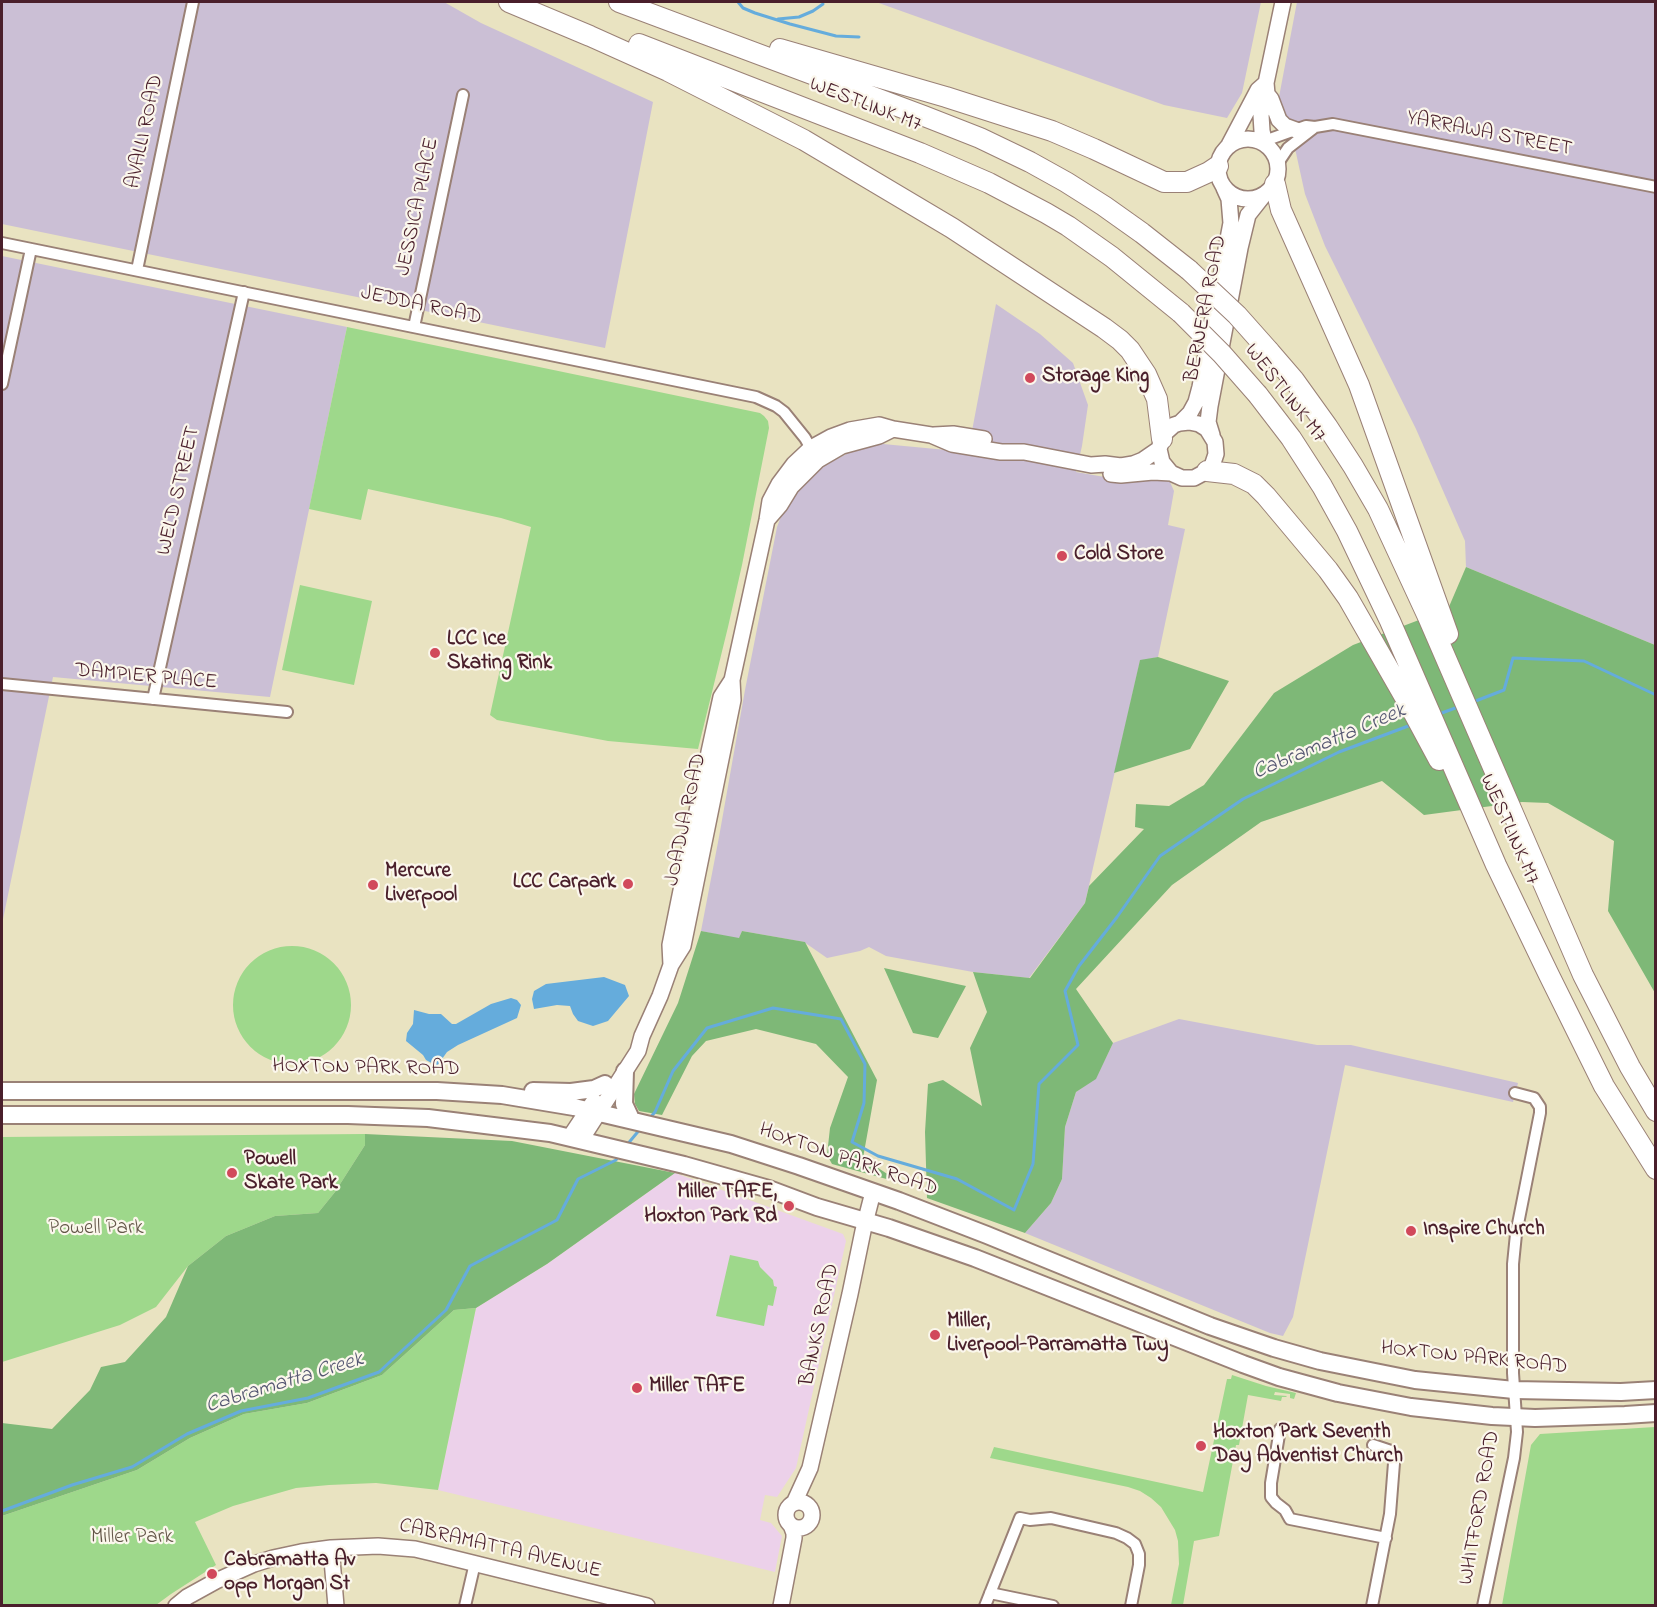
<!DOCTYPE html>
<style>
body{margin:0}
#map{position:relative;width:1657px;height:1607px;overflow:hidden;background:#e9e3c1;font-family:"Indie Flower",sans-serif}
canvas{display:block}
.frame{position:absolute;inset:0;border:3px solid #4a1f2b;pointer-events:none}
</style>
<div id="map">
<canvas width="1657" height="1607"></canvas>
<div class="frame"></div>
</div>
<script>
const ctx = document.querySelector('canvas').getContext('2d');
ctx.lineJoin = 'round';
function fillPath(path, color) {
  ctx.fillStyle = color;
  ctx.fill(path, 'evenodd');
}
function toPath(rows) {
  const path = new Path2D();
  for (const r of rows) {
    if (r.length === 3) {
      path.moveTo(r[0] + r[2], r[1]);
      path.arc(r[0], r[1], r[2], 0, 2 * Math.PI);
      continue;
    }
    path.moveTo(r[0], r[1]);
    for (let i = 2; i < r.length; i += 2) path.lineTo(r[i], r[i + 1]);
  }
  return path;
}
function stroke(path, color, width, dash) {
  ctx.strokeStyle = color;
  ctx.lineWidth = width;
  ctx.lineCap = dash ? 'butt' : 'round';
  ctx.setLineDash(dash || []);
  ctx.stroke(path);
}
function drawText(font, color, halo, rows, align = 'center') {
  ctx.font = font + ' "Indie Flower",sans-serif';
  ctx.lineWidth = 4.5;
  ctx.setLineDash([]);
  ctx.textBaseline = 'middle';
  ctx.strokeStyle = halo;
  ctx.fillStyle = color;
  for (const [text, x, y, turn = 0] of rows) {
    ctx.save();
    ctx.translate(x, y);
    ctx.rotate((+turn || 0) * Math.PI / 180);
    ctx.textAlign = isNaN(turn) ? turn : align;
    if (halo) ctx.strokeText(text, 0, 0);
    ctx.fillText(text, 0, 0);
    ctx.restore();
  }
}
const built = toPath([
 [675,1173,843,1234,846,1241,796,1468,777,1497,765,1495,760,1520,771,1523,782,1536,775,1572,438,1490,476,1308,547,1264]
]);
const industrial = toPath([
 [2,2,444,2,481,23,653,102,605,348,2,224],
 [876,2,1261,2,1242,93,1227,118,1164,105],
 [1297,2,1655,2,1655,645,1466,567,1465,541,1416,429,1325,246,1305,194,1296,153,1279,97],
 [2,256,347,327,270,697,53,677,2,924],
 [996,304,1040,334,1073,363,1088,405,1082,446,1076,472,1116,479,1164,479,1170,482,1174,491,1168,525,1185,529,1158,657,1140,661,1085,903,1029,978,973,972,886,956,869,947,860,951,827,958,804,942,742,931,739,939,701,931,719,837,745,690,777,527,785,506,801,484,818,469,856,449,883,444,968,452],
 [1179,1019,1317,1045,1351,1045,1518,1083,1513,1102,1345,1065,1293,1317,1283,1336,1270,1333,1025,1233,1051,1203,1062,1179,1065,1127,1076,1092,1096,1078,1113,1043]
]);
const green = toPath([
 [347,327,760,413,764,416,768,421,769,428,742,565,728,627,698,749,608,741,497,720,490,715,531,527,501,518,368,489,361,520,309,509],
 [300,585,372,601,354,685,282,670],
 [292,1005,59],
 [365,1134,365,1145,335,1192,318,1213,275,1216,226,1236,188,1266,156,1307,120,1325,2,1362,2,1137],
 [730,1255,758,1261,760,1267,773,1280,774,1286,777,1287,773,1306,768,1305,764,1326,716,1316],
 [476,1308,438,1490,376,1483,329,1485,296,1488,233,1506,195,1522,216,1565,171,1594,156,1605,2,1605,2,1516,137,1470,190,1438,244,1414,307,1403,382,1375,454,1310],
 [1232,1375,1266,1386,1296,1393,1294,1399,1290,1398,1290,1394,1275,1392,1274,1395,1287,1396,1286,1397,1282,1397,1281,1401,1248,1395,1239,1445,1236,1445,1219,1536,1194,1541,1183,1605,1171,1605,1179,1564,1178,1541,1175,1530,1161,1507,1151,1498,1140,1491,1128,1487,990,1458,994,1447,1203,1492,1227,1379,1231,1379],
 [1655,1427,1655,1605,1502,1605,1531,1445,1540,1434]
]);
const forest = toPath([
 [1466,567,1655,645,1655,993,1608,911,1614,841,1548,803,1522,802,1424,815,1382,781,1261,822,1172,885,1076,989,1113,1043,1096,1079,1076,1092,1065,1127,1062,1179,1051,1203,1025,1233,927,1198,925,1132,928,1084,943,1080,982,1106,970,1048,987,1012,973,972,1030,978,1085,903,1089,886,1144,829,1135,827,1136,804,1169,806,1204,785,1274,693,1353,645,1448,609],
 [1158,657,1229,681,1190,749,1114,773,1140,660],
 [701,931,739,938,742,931,805,942,877,1080,863,1158,901,1183,832,1164,827,1155,830,1128,848,1077,816,1044,756,1029,706,1041,692,1056,662,1115,639,1111,635,1104,634,1094,678,1003],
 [884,968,966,986,938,1038,913,1033],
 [365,1134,512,1141,675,1173,547,1264,476,1308,454,1310,382,1375,307,1403,244,1414,190,1438,137,1470,2,1516,2,1423,52,1429,90,1390,101,1367,125,1362,166,1317,188,1266,226,1236,275,1216,318,1213,335,1192,365,1145]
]);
const water = toPath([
 [604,977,625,985,629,996,608,1021,593,1026,578,1021,573,1014,570,1006,557,1005,534,1009,532,999,534,991,546,984],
 [511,998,517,1000,521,1005,517,1018,458,1045,447,1052,437,1066,426,1060,423,1055,406,1041,407,1033,413,1024,414,1010,429,1014,441,1014,452,1024,456,1024,491,1004]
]);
const stream = toPath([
 [738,2,743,8,755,13,790,24,836,36,859,37],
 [778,19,799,17,813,11,823,4],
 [1473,702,1504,690,1513,658,1584,661,1656,695],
 [1439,714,1458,707],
 [649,1119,655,1112,673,1071,707,1028,773,1008,841,1019,865,1064,864,1103,852,1142,878,1156,957,1179,1014,1210,1033,1164,1039,1084,1078,1045,1065,991,1079,966,1117,917,1160,856,1243,799,1339,752,1411,725],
 [626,1146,641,1128],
 [2,1511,72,1485,132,1467,187,1434,241,1411,308,1398,379,1372,446,1310,470,1266,557,1220,578,1179,616,1160,618,1157]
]);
const street = toPath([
 [1266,144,1270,139,1306,126,1315,127,1333,124,1656,187],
 [1278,163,1288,148,1315,127],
 [2,243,756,397,776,406,784,412,805,438,813,452],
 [137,270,193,2],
 [414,327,463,95],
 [2,384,31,249],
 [2,684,287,712],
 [153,699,244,292],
 [1280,1429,1271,1483,1271,1497,1276,1503,1285,1510,1290,1519,1386,1538],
 [990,1593,1053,1606],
 [465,1606,475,1563],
 [985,1606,1020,1518,1030,1520,1051,1518,1116,1533,1127,1538,1135,1544,1139,1554,1139,1565,1131,1606],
 [1372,1606,1390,1514,1394,1463,1394,1456,1391,1451,1373,1445],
 [1483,1606,1514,1458,1517,1432,1513,1373,1513,1264,1516,1234,1540,1113,1540,1107,1534,1098,1515,1093]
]);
const secondary = toPath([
 [1267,94,1271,99,1279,120,1285,126,1296,130],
 [1248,169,30],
 [1265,144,1262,131,1261,115,1267,94,1266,83,1283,2],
 [1229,145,1258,90,1266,83],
 [1180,423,1189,422,1199,424,1207,429,1215,442,1216,454,1212,466,1207,471,1194,478,1182,478,1171,473,1162,462,1159,449,1162,439,1165,433,1174,425,1180,423,1190,413,1196,402,1200,387,1231,223,1229,199,1224,188],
 [934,435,953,434,984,439],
 [1212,435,1208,422,1210,406,1240,248,1248,215,1263,196],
 [1111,474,1121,475,1153,472,1171,473],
 [767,520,780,505,791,487,818,460,842,446,879,436,893,429],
 [671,965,670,945,709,752,721,697,732,680],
 [570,1137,594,1101],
 [581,1140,638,1051,642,1036,660,996,671,965,683,946,733,700,732,680,767,520,770,501,779,484,794,464,811,448,831,437,850,430,879,425,893,429,931,435,952,444,1001,452,1024,452,1091,465,1105,464,1121,466,1133,464,1143,460,1159,449],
 [799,1515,13],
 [794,1503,810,1468,850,1294,863,1231,873,1192],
 [331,1548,336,1606],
 [176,1606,187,1597,216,1581,254,1564,273,1558,301,1552,331,1548,378,1546,415,1549,432,1553,647,1606],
 [781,1606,794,1538,794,1533,791,1525]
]);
const primary = toPath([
 [625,1071,624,1104,631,1119],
 [2,1091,437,1091,502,1095,574,1107,731,1144,799,1166,899,1201,987,1235,1210,1326,1274,1348,1320,1361,1415,1380,1514,1390,1621,1392,1656,1390],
 [533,1091,571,1092,594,1089,605,1084],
 [2,1115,348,1115,428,1118,550,1133,684,1165,769,1189,817,1207,889,1228,975,1258,1243,1364,1279,1377,1338,1393,1411,1407,1492,1416,1535,1418,1625,1415,1656,1413]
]);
const highway = toPath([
 [509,2,590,36,668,71,804,140,952,228,1104,328,1120,340,1130,350,1146,374,1157,399,1162,439],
 [619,2,924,116,980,138,1030,162,1066,182,1104,206,1142,233,1189,270],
 [639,44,920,153,989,183,1046,213,1068,226,1112,257,1181,313],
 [780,49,946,97,1052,131,1094,149,1164,182,1187,182,1209,172,1218,166],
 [1275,184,1281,210,1359,385,1448,634],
 [1269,351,1294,380,1327,426,1353,466,1378,509,1428,617,1583,975,1630,1067,1656,1111],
 [1258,395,1291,438,1322,486,1347,531,1390,621,1496,865,1549,975,1604,1086,1656,1169],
 [1207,471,1234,474,1254,484,1266,496,1328,570,1348,598,1411,708,1439,760]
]);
const highwayBridge = toPath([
 [1189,270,1237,315,1269,351],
 [1181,313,1222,354,1258,395]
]);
const markers = [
 [1030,378,6,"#d1495b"],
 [1062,556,6,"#d1495b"],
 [435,653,6,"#d1495b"],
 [628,884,6,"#d1495b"],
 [373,885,6,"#d1495b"],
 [232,1173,6,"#d1495b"],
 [789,1206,6,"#d1495b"],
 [1411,1231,6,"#d1495b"],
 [935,1335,6,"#d1495b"],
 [637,1388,6,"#d1495b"],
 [1201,1446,6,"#d1495b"],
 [212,1574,6,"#d1495b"]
];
const streetNames = [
 ["WESTLINK M7",865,106,21],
 ["AVALLI ROAD",146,132,-78],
 ["YARRAWA STREET",1489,135,11],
 ["JESSICA PLACE",419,207,-78],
 ["JEDDA ROAD",421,307,12],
 ["BERNERA ROAD",1207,309,-79],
 ["WESTLINK M7",1284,394,52],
 ["WELD STREET",180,491,-77],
 ["DAMPIER PLACE",146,678,5],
 ["JOADJA ROAD",687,820,-78],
 ["WESTLINK M7",1508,830,66],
 ["HOXTON PARK ROAD",366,1069,1],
 ["HOXTON PARK ROAD",848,1161,19],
 ["BANKS ROAD",821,1325,-78],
 ["HOXTON PARK ROAD",1474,1359,6],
 ["WHITFORD ROAD",1481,1508,-80],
 ["CABRAMATTA AVENUE",500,1550,13]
];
const poiNames = [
 ["Storage King",1042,378],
 ["Cold Store",1074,556],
 ["LCC Ice",447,641],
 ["Skating Rink",447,665],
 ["Mercure",385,873],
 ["Liverpool",385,897],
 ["LCC Carpark",616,884,"right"],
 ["Powell",244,1161],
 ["Skate Park",244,1185],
 ["Miller TAFE,",777,1194,"right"],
 ["Hoxton Park Rd",777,1218,"right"],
 ["Inspire Church",1423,1231],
 ["Miller,",947,1323],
 ["Liverpool-Parramatta Twy",947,1347],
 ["Miller TAFE",649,1388],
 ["Hoxton Park Seventh",1213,1434],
 ["Day Adventist Church",1213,1458],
 ["Cabramatta Av",224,1562],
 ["opp Morgan St",224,1586]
];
const parkNames = [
 ["Powell Park",96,1230],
 ["Miller Park",132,1539]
];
const waterNames = [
 ["Cabramatta Creek",1330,743,-23],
 ["Cabramatta Creek",285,1384,-17]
];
fillPath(built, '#ecd1ea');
fillPath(industrial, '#cbbfd5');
fillPath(green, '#9ed88b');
fillPath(forest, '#7eb877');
fillPath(water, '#65acdc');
stroke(stream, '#65acdc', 3);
stroke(street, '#9a8176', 14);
stroke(secondary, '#9a8176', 18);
stroke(primary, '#9a8176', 20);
stroke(highway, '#9a8176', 22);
stroke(street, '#fff', 10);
stroke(secondary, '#fff', 15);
stroke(primary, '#fff', 16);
stroke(highway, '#fff', 20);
stroke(highwayBridge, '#9a8176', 22, []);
stroke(highwayBridge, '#fff', 20);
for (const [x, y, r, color] of markers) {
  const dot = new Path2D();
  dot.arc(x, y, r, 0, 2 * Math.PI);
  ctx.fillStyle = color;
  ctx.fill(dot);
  stroke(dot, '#fbf7ec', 2);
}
drawText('21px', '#4a1f2b', '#fbf7ec', streetNames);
drawText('bold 21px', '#4a1f2b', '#fbf7ec', poiNames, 'left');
drawText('21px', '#635648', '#fbf7ec', parkNames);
drawText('italic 22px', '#555772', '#fbf7ec', waterNames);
</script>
